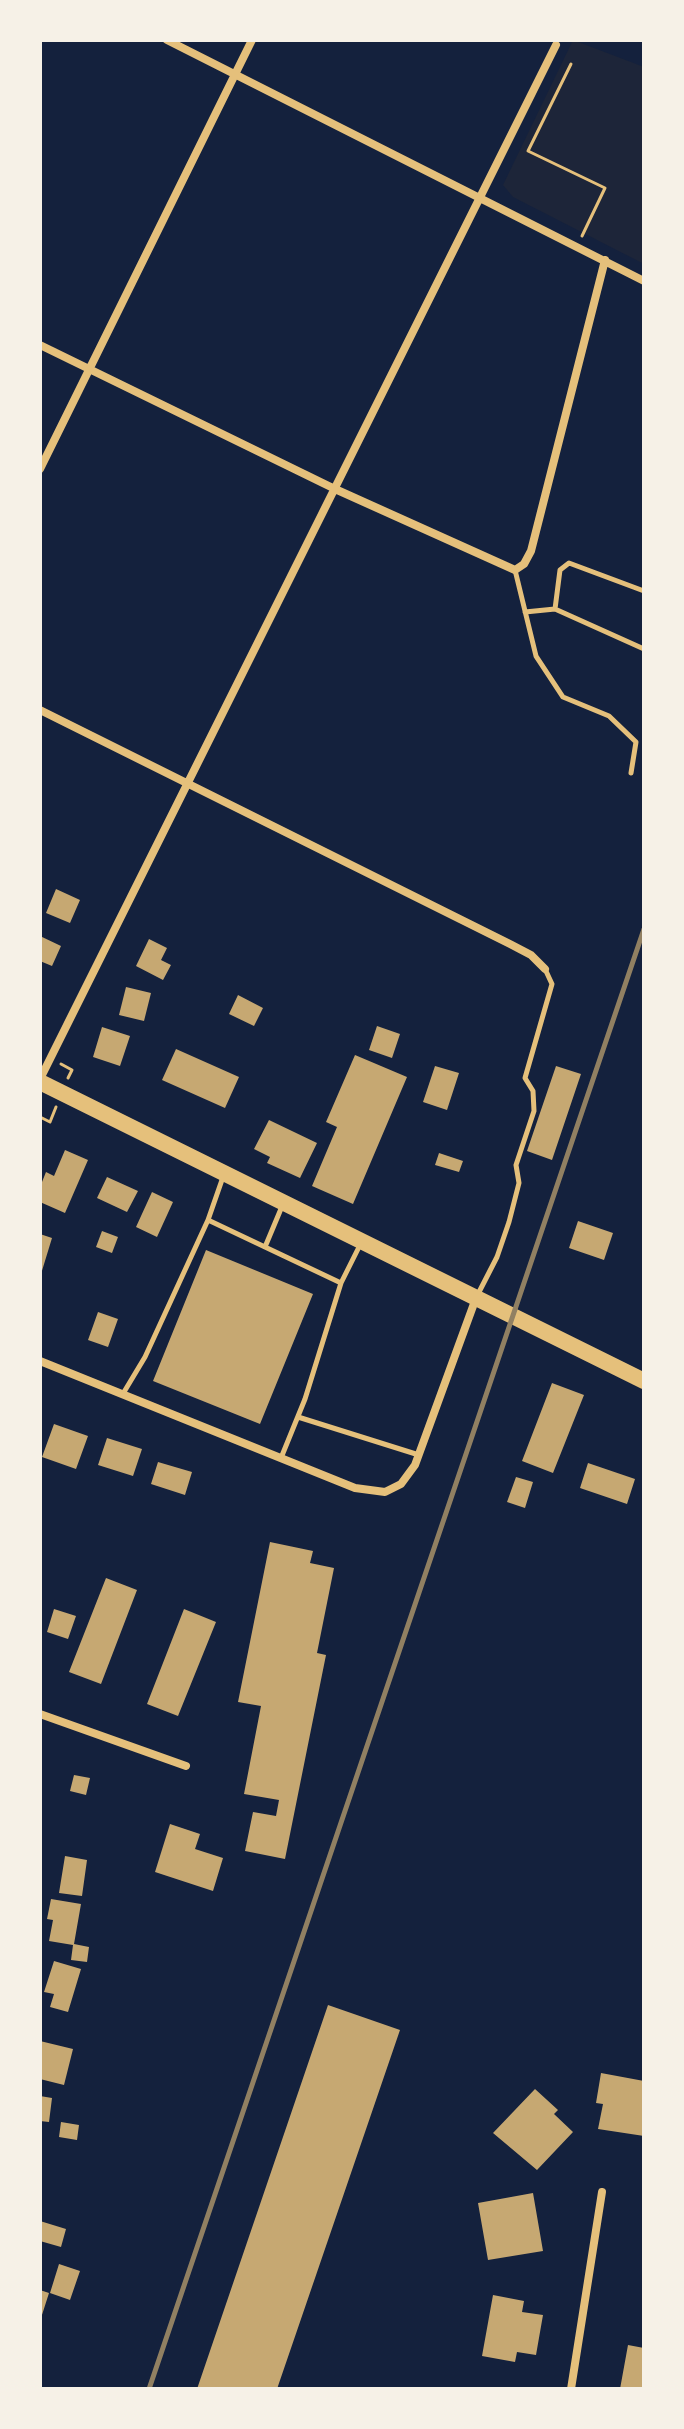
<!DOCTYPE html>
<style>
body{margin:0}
#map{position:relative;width:684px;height:2429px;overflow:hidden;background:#14213d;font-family:"Sofia Sans Condensed",sans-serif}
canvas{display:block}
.frame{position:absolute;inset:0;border:42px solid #f6f1e7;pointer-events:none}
</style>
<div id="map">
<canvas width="684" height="2429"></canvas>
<div class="frame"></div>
</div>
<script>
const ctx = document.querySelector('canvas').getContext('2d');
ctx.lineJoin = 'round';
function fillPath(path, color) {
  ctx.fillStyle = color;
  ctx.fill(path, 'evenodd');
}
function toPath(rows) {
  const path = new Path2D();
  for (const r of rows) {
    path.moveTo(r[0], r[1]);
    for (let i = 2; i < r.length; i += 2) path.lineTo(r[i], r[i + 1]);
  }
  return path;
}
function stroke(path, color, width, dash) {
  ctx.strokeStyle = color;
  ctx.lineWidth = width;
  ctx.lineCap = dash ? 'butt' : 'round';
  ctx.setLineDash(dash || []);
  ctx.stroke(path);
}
const green = toPath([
 [573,40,644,67,644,264,513,197,503,185]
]);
const building = toPath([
 [56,889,80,900,70,923,46,913],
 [40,936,61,946,52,966,40,961],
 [149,939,167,948,161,960,171,965,163,980,136,966],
 [126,987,151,993,144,1021,119,1015],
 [238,995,263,1008,254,1026,229,1014],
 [377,1026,400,1034,392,1058,369,1050],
 [102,1027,130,1036,120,1066,93,1057],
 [176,1049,239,1077,225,1108,162,1080],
 [355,1055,407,1077,353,1204,312,1186,337,1127,326,1122],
 [435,1066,459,1073,447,1110,423,1102],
 [556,1066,581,1074,552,1160,527,1151],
 [269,1120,317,1143,300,1178,267,1163,270,1157,254,1149],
 [65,1150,88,1160,65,1213,40,1202,40,1187,46,1172,54,1176],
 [439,1153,463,1161,459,1172,435,1165],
 [107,1177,138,1191,127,1212,97,1198],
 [152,1192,173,1202,157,1237,136,1227],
 [578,1221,613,1233,604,1260,569,1248],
 [102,1231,118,1237,112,1253,96,1247],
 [40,1234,52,1238,41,1274,40,1274],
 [206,1250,313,1294,260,1424,153,1381],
 [98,1312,118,1319,108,1347,88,1340],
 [552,1383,584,1395,553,1473,522,1461],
 [54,1424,88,1436,76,1469,42,1457],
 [107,1438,142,1449,133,1476,98,1465],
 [158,1462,192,1472,185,1495,151,1484],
 [588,1463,635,1479,627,1504,580,1488],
 [516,1477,533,1482,525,1508,507,1502],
 [270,1542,313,1551,310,1563,334,1568,317,1653,326,1655,285,1859,245,1851,253,1812,276,1816,279,1800,244,1794,261,1706,238,1702],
 [106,1578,137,1590,101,1684,69,1672],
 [54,1609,76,1616,68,1639,47,1632],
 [184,1609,216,1622,178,1716,147,1704],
 [74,1775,90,1778,86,1795,70,1791],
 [170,1824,200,1834,195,1849,223,1858,213,1891,155,1872],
 [65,1856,87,1860,82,1896,59,1893],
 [51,1899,81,1904,74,1944,89,1947,87,1962,71,1960,73,1945,49,1941,53,1920,47,1919],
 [54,1961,81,1969,68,2012,50,2007,54,1994,44,1992],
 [328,2005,400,2030,277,2389,197,2389],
 [40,2041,73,2049,64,2085,40,2079],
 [601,2073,644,2081,644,2136,598,2129,603,2104,596,2103],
 [535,2089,558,2110,554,2114,573,2132,537,2170,493,2133],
 [40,2096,52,2098,49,2122,40,2121],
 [61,2122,79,2125,77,2140,59,2137],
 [533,2193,543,2251,488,2260,478,2203],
 [40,2221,66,2229,61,2247,40,2241],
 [59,2264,80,2271,70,2300,50,2293],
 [40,2290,49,2293,41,2318,40,2318],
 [493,2295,524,2301,522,2312,543,2315,536,2355,517,2352,515,2362,482,2356],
 [628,2345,644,2348,644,2389,620,2389]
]);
const path = toPath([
 [571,64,528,151,605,188,582,236],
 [61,1064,72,1070,68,1078],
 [40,1117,50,1122,56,1107]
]);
const service = toPath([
 [515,570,536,656,563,697,609,716,636,742,631,773],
 [555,609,560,570,569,563,644,591],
 [525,612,555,609,644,649],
 [223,1177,208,1220,341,1283,360,1245],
 [265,1247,283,1204],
 [477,1296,497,1257,509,1222,519,1183,516,1165,534,1111,533,1091,525,1078,552,984,545,969],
 [124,1392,145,1357,208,1220],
 [298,1417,419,1455],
 [281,1458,305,1399,341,1283]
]);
const minor = toPath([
 [167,40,644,281],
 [40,345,335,489,515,570,524,564,531,551,605,260],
 [40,469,252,40],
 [40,710,510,944,531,955,545,969],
 [40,1079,556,45],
 [40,1361,355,1488,385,1492,401,1484,415,1465,476,1298],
 [40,1714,186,1766],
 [571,2389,602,2192]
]);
const primary = toPath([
 [40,1082,644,1381]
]);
const rail = toPath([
 [149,2389,644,929]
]);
fillPath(green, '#1d2539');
fillPath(building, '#c6a872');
stroke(path, '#e5c07b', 3);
stroke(service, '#e5c07b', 5);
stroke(minor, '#e5c07b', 8);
stroke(primary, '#e5c07b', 16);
stroke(rail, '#918062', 5);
</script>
